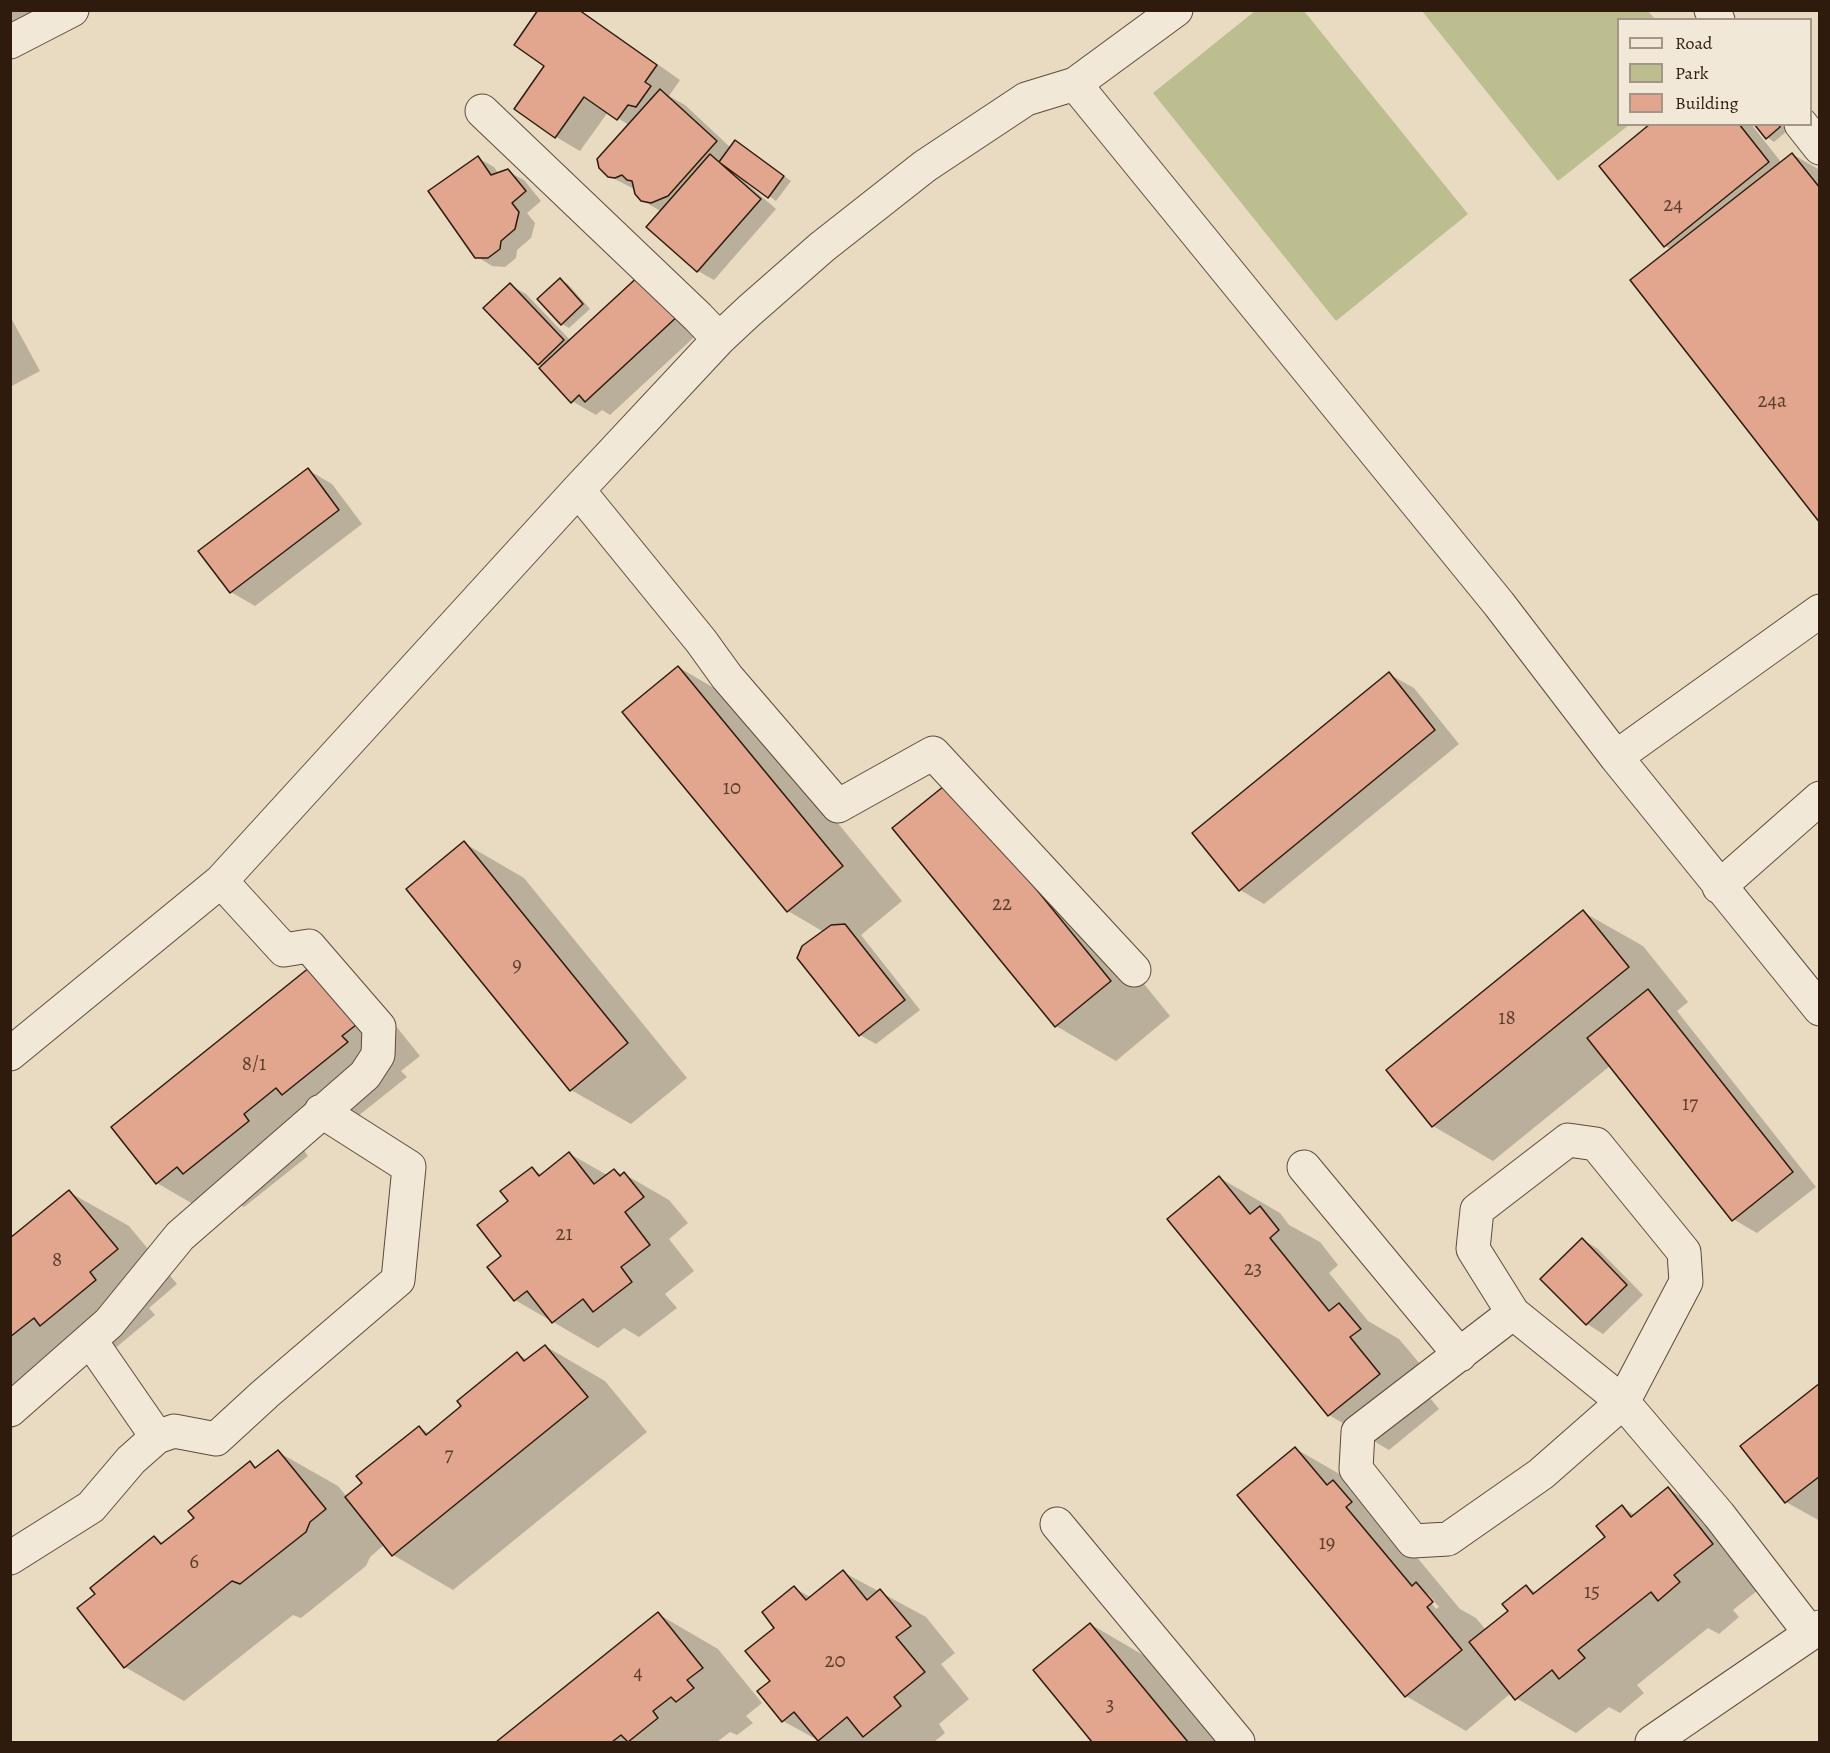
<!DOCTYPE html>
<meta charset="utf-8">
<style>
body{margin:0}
#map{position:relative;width:1830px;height:1753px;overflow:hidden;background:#e9dbc2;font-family:Alegreya,serif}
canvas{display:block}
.frame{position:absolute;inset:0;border:12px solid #2e1b0e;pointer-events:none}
.legend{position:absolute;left:1617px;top:18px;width:195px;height:108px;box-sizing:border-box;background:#f1e8d7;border:2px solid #a39687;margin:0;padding:8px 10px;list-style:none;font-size:18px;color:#2e1b0e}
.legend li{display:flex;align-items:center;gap:12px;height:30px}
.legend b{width:30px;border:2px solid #a39687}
</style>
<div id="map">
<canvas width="1830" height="1753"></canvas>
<div class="frame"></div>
<ul class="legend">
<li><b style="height:8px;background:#f1e8d7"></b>Road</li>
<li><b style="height:16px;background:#bcbe8f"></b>Park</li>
<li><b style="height:16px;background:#e2a58e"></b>Building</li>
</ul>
</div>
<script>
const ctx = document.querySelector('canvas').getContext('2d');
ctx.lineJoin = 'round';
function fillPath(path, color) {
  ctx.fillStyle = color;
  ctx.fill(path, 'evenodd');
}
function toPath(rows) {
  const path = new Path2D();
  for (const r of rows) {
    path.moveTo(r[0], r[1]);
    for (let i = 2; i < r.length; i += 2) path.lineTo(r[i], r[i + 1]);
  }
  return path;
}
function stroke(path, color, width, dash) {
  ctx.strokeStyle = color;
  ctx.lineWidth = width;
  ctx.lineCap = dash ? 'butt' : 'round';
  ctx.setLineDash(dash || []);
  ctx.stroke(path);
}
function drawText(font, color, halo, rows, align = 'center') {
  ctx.font = font + ' Alegreya,serif';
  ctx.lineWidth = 4.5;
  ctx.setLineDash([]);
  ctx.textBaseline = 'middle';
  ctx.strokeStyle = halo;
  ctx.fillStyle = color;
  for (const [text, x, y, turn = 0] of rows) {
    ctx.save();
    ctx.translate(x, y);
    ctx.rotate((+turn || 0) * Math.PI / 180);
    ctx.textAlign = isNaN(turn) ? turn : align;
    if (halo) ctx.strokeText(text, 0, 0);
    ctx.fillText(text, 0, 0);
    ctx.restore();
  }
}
const green = toPath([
 [1255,11,1304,11,1468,214,1336,321,1153,93],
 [1422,11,1648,11,1655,19,1618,20,1618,124,1629,125,1558,181]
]);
const shadow = toPath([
 [10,10,37,10,10,29],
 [540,10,580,10,680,80,669,96,685,105,731,148,743,146,791,181,776,201,748,181,746,183,776,209,714,280,698,271,662,212,642,200,636,190,609,176,629,125,608,112,580,151,556,137,516,109,546,65],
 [1652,124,1751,124,1781,162,1792,154,1820,170,1820,521,1671,249,1665,246],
 [1756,124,1782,124,1787,131,1774,142,1767,137],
 [478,158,494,167,499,174,507,171,524,180,541,201,527,213,535,223,531,238,517,250,516,258,505,267,492,266,476,256],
 [642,275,703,329,610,415,602,410,596,415,572,401,543,367,538,364,510,285,526,294,571,341],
 [560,280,568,284,590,309,569,328,562,324],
 [10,316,40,371,10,387],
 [308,470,332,484,362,524,255,606,231,592],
 [678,667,738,702,902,901,861,935,920,1010,876,1044,860,1035,824,932,788,911],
 [1389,674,1414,688,1459,744,1264,904,1240,890],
 [1009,818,1170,1016,1116,1061,1056,1026],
 [464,843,524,878,687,1078,631,1124,571,1090],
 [1583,912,1643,946,1688,1002,1677,1011,1816,1187,1757,1233,1733,1219,1610,1066,1493,1161,1433,1126,1388,1070],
 [375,1000,420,1056,401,1071,407,1077,343,1128,334,1123,303,1149,308,1156,244,1207,236,1203,217,1218,157,1183,113,1128],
 [570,1154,607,1175,614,1170,623,1175,624,1174,669,1200,688,1223,669,1239,694,1271,665,1294,677,1308,639,1337,624,1328,598,1348,515,1300,503,1256,510,1202,532,1169,542,1175],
 [1220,1178,1280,1213,1289,1225,1320,1242,1338,1265,1329,1273,1368,1321,1399,1339,1420,1364,1409,1372,1439,1409,1389,1450,1329,1415,1169,1219],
 [69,1192,129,1226,177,1284,149,1308,155,1315,101,1360,92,1354,62,1379,66,1384,10,1430,10,1240],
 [1582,1239,1598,1249,1643,1295,1603,1334,1587,1324,1542,1279],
 [545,1346,605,1381,647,1432,453,1590,393,1555,384,1545,370,1557,366,1566,301,1618,293,1615,184,1701,125,1667,97,1594,154,1538,164,1544,196,1519,250,1463,258,1468,278,1452,338,1486,347,1497,364,1483,419,1427,430,1434,463,1406,517,1354,528,1360],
 [1820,1384,1820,1521,1786,1502],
 [1296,1449,1355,1483,1460,1609,1476,1618,1486,1630,1510,1611,1527,1587,1537,1593,1607,1537,1622,1507,1635,1515,1668,1489,1728,1523,1772,1579,1733,1610,1739,1617,1719,1634,1708,1628,1637,1685,1644,1693,1620,1713,1609,1707,1576,1733,1516,1698,1511,1693,1466,1731,1406,1696,1239,1496],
 [1424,1594,1428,1594,1439,1607,1436,1609],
 [843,1572,926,1617,955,1653,941,1664,969,1699,939,1724,945,1733,934,1742,821,1742,783,1721,772,1681,776,1628,794,1588,812,1598],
 [658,1614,718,1649,762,1703,746,1716,753,1723,737,1735,730,1732,717,1742,498,1742],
 [1090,1624,1150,1659,1218,1742,1094,1742,1035,1670]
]);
const building = toPath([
 [538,10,579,10,657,65,645,82,651,86,636,107,628,105,617,120,584,97,555,138,514,109,544,66,514,45,538,10],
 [660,89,717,141,668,196,651,203,641,201,635,194,632,181,627,180,622,175,615,178,608,177,599,168,597,159,660,89],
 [1650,124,1739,124,1769,162,1664,247,1599,166,1650,124],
 [1754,124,1779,124,1780,127,1766,139,1754,124],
 [735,140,784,176,768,198,719,162,735,140],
 [1792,153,1820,188,1820,523,1630,280,1792,153],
 [710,154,761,199,697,272,646,227,710,154],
 [478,156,491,175,508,169,526,191,512,203,519,212,515,229,501,241,500,249,488,258,475,258,428,191,478,156],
 [642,273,680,314,585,402,579,395,571,403,539,368,642,273],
 [560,278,583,304,561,325,537,299,560,278],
 [510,283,564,340,538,365,483,308,510,283],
 [308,468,339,510,230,593,198,551,308,468],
 [678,666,843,866,787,912,622,712,678,666],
 [1389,672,1435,730,1239,891,1192,833,1389,672],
 [949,782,1111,981,1055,1027,892,828,949,782],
 [464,841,628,1043,570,1091,406,889,464,841],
 [1583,910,1629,967,1432,1127,1386,1070,1583,910],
 [845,924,905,1000,859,1036,797,958,802,946,831,925,845,924],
 [315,963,361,1021,342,1036,348,1042,282,1095,276,1088,244,1114,249,1121,183,1174,177,1167,156,1184,111,1127,315,963],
 [1648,989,1793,1172,1732,1221,1587,1038,1648,989],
 [569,1152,594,1184,614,1169,620,1176,624,1172,644,1197,625,1212,650,1245,621,1267,632,1282,593,1312,583,1299,552,1323,527,1291,514,1301,487,1267,501,1256,477,1225,508,1201,500,1191,532,1167,539,1176,569,1152],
 [1219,1176,1250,1214,1260,1206,1279,1230,1270,1238,1329,1311,1339,1303,1361,1329,1350,1337,1380,1374,1328,1416,1167,1219,1219,1176],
 [69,1190,118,1249,90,1272,96,1280,40,1326,34,1318,10,1337,10,1238,69,1190],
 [1582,1238,1627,1285,1586,1325,1540,1279,1582,1238],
 [545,1345,588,1397,392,1556,345,1497,362,1483,356,1476,419,1426,426,1435,461,1406,457,1401,517,1352,524,1361,545,1345],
 [1820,1383,1820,1476,1785,1503,1740,1446,1820,1383],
 [1295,1447,1327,1485,1333,1480,1352,1502,1346,1507,1412,1586,1416,1582,1433,1602,1427,1607,1462,1650,1405,1697,1237,1495,1295,1447],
 [278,1450,326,1509,310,1522,306,1532,240,1584,232,1581,124,1668,77,1608,95,1594,90,1588,154,1536,161,1544,194,1518,188,1511,250,1461,255,1468,278,1450],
 [1668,1487,1713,1544,1674,1575,1680,1582,1658,1601,1651,1592,1578,1650,1585,1658,1559,1679,1552,1670,1515,1700,1469,1642,1508,1611,1502,1604,1526,1585,1533,1594,1605,1537,1596,1526,1622,1505,1631,1517,1668,1487],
 [843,1570,867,1600,880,1589,911,1626,896,1637,925,1672,894,1697,901,1706,863,1737,847,1717,818,1741,794,1712,782,1722,757,1691,770,1681,745,1651,774,1628,762,1612,794,1586,806,1600,843,1570],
 [658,1612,703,1668,687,1680,694,1688,676,1702,671,1697,653,1711,658,1718,628,1742,621,1735,612,1742,496,1742,658,1612],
 [1090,1623,1188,1742,1092,1742,1033,1670,1090,1623]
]);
const minor = toPath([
 [1711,10,1718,20],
 [10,42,72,10],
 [1075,84,1499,604,1616,757,1820,1009],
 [482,111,698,317,719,339],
 [1801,124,1820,148],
 [578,490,701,641,727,677,838,806,933,753,1134,970],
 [1616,757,1820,611],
 [1719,887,1820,798],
 [10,1054,221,881,578,490,719,339,749,311,822,247,925,166,1026,99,1075,84,1176,10],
 [1304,1167,1460,1355],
 [1513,1313,1623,1402,1686,1282,1684,1252,1596,1144,1568,1140,1477,1210,1473,1249,1513,1313,1358,1432,1356,1469,1413,1541,1448,1539,1541,1474,1623,1402,1719,1515,1810,1633],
 [90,1340,157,1437],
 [10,1410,109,1323,180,1236,365,1075,378,1055,379,1027,309,946,284,950,221,881],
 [1057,1524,1238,1742],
 [10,1558,91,1507,131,1460,157,1437,174,1431,216,1439,265,1394,398,1280,409,1167,321,1111],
 [1652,1742,1820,1627]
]);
const numberNames = [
 ["24",1673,206],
 ["24а",1772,402],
 ["10",732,789],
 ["22",1002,905],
 ["9",517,966],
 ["18",1507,1019],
 ["8/1",254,1065],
 ["17",1690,1105],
 ["21",564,1235],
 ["8",57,1261],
 ["23",1253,1270],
 ["7",449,1456],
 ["19",1327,1544],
 ["6",194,1563],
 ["15",1592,1593],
 ["20",835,1662],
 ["4",638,1674],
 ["3",1110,1706]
];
fillPath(green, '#bcbe8f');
fillPath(shadow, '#0003');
fillPath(building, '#e2a58e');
stroke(building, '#2e1b0e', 1.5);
stroke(minor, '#5d4b3b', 35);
stroke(minor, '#f1e8d7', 33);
drawText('21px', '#5b3e2e', null, numberNames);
</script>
